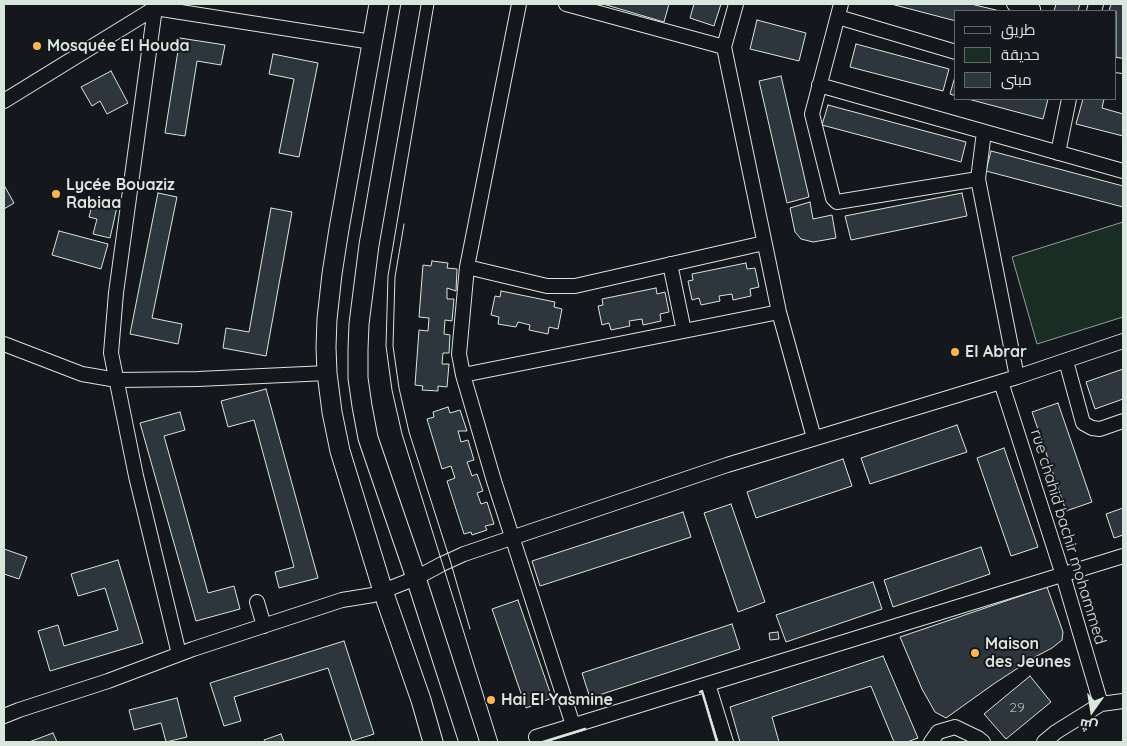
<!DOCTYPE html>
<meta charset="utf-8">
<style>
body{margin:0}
#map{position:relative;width:1127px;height:746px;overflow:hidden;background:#14181c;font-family:Quicksand,Cairo,sans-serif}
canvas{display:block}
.frame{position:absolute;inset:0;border:5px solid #d8e6dc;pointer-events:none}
.legend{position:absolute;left:954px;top:10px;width:162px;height:90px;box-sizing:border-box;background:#14181c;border:1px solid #626a69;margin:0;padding:6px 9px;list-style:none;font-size:15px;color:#d8e6dc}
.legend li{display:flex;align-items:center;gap:10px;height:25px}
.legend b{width:25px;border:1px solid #626a69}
.north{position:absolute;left:1067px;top:686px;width:50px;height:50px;-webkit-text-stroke:4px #14181c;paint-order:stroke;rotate:193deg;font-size:14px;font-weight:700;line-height:20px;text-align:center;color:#d8e6dc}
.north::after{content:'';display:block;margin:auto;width:18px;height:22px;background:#d8e6dc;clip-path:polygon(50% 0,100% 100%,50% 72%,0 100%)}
</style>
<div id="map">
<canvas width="1127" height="746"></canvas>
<div class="frame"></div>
<ul class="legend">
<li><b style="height:6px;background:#14181c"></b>طريق</li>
<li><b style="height:14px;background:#1a2d24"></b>حديقة</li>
<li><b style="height:14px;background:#2c363c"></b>مبنى</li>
</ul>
<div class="north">ش</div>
</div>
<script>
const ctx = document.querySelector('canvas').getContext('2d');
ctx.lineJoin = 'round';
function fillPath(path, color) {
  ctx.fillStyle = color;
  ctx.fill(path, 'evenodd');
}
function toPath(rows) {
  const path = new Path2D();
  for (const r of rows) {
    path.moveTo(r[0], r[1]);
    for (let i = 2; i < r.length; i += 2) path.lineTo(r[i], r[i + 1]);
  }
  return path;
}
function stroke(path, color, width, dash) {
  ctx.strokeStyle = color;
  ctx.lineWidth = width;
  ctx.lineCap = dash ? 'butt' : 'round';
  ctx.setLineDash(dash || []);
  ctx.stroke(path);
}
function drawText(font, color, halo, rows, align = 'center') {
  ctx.font = font + ' Quicksand,sans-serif';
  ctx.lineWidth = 4;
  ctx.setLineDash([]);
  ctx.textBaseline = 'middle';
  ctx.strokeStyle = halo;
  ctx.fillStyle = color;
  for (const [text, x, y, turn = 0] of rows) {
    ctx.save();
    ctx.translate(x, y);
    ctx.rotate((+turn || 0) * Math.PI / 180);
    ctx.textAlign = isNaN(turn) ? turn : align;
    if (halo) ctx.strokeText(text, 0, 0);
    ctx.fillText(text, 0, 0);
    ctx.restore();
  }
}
const green = toPath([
 [1123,222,1123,317,1037,344,1012,257,1123,222]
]);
const building = toPath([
 [603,4,669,4,664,22,603,4],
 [694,4,721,4,714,26,690,18,694,4],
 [891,4,971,4,1000,11,956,11,956,21,891,4],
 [1056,4,1080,4,1078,11,1054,11,1056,4],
 [1111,4,1123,4,1123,55,1122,60,1116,58,1116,11,1109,11,1111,4],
 [757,20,806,33,799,61,750,49,757,20],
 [180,38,225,45,221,65,197,61,185,136,165,133,180,38],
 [856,44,949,69,943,91,850,67,856,44],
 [273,54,318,63,299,157,279,153,294,79,269,74,273,54],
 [111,71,128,103,107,114,100,101,92,106,81,87,111,71],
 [956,73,956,96,950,94,956,73],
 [781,76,809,197,787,203,759,81,781,76],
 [968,99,1048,99,1043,119,968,99],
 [1083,99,1104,99,1102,108,1123,114,1123,136,1076,124,1083,99],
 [828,105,966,142,961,162,822,125,828,105],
 [991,151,1123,186,1123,207,986,171,991,151],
 [4,185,14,203,4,209,4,185],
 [158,193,177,197,152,318,182,324,178,344,130,334,158,193],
 [962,193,967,216,851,240,845,216,962,193],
 [93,202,117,207,110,238,93,234,97,219,89,217,93,202],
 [810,202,813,219,832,215,836,238,813,242,801,239,795,232,790,208,810,202],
 [271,208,292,212,266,356,223,348,226,328,249,332,271,208],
 [59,231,108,244,101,269,52,255,59,231],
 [432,261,448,263,447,268,457,269,456,291,447,288,447,299,454,299,452,321,445,320,444,334,450,335,449,353,443,353,442,364,449,364,447,387,438,386,438,391,422,390,423,386,415,385,419,330,428,331,429,318,419,317,423,265,431,266,432,261],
 [746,263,747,269,755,268,759,287,750,289,751,296,733,300,732,294,719,296,720,301,701,305,699,298,692,300,688,281,693,280,692,274,746,263],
 [656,288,657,294,665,292,669,312,660,314,661,321,643,325,642,319,629,321,630,326,611,330,609,323,602,325,598,306,603,305,602,299,656,288],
 [501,291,555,302,554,307,562,309,558,329,549,327,548,334,529,330,530,325,518,322,516,327,498,324,499,317,491,315,495,296,500,297,501,291],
 [1123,369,1123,399,1095,409,1086,382,1123,369],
 [266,389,318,578,279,588,275,572,294,567,254,420,228,427,221,401,266,389],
 [1058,403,1092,502,1066,511,1032,412,1058,403],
 [448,407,450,413,460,410,467,431,458,431,461,442,468,440,474,460,467,462,472,476,477,474,483,491,477,493,481,504,487,502,494,524,485,526,487,530,472,535,471,532,464,534,447,481,455,478,451,466,442,469,427,419,434,417,433,412,448,407],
 [180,412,185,430,164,436,208,593,234,586,240,609,196,621,140,423,180,412],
 [957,425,967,452,870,484,861,458,957,425],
 [1004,448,1038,547,1011,556,977,458,1004,448],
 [843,459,852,486,756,518,747,492,843,459],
 [731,504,765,602,738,612,704,513,731,504],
 [1123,508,1123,535,1114,538,1106,514,1123,508],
 [683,512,691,537,540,586,532,561,683,512],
 [981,547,990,574,893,607,884,580,981,547],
 [4,549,27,557,19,579,4,574,4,549],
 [118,560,143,643,50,671,38,631,58,625,64,646,118,630,105,588,78,596,71,574,118,560],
 [873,582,882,609,786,642,776,615,873,582],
 [1047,587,1063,632,1062,640,1052,648,1035,657,995,683,946,718,935,712,922,689,900,637,1047,587],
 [518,600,552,698,526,708,492,609,518,600],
 [732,624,740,649,590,698,582,673,732,624],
 [778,632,779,639,770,640,769,633,778,632],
 [344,641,374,734,352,741,328,668,234,697,241,721,224,726,210,683,344,641],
 [883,656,918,738,907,742,894,742,871,686,772,717,779,742,740,742,730,707,883,656],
 [1030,676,1051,702,1006,739,984,714,1030,676],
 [177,698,187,737,166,742,161,723,134,730,129,710,177,698],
 [53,733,57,742,29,742,53,733],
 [281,734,284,742,265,742,264,740,281,734]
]);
const street = toPath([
 [519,4,467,267,459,354,463,375,494,481,573,725],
 [566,4,724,47],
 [736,4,724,47,779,312,814,438],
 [841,4,812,114,833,198,837,202,978,179],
 [1014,4,1033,9],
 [155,8,116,293,111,353,136,476,179,654],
 [1094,11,1096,4],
 [838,17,956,52],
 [1116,65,1123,66],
 [819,85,1123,171],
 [4,101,155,8,372,42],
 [984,132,978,179,1017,377],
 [1058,153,1069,99],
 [670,264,684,331],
 [467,267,547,286,575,286,764,243],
 [4,344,82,374,117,380,198,379,327,373],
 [1066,361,1083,423,1092,428,1100,429,1123,421],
 [463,375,779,312],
 [1001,382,1062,572,1101,704],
 [257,602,264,626],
 [708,684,726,742],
 [4,716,19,710,108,681,193,649,342,600,373,595,416,578,442,564,464,554,727,465,1017,377,1123,341],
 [536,737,1123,556],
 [931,742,938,732,955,727,978,738,983,742],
 [1044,742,1056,732,1101,704,1123,701]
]);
const secondary = toPath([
 [379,4,339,229,332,274,327,319,326,347,327,373,332,412,340,451,383,591,421,700,433,742],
 [411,4,369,245,359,324,358,349,358,378,362,406,368,438,416,578,469,742]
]);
const tram = toPath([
 [434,4,388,276,386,346,392,390,402,434,498,742],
 [404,224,395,277,393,346,399,388,409,432,450,560,470,629]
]);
const wall = toPath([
 [700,692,702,691,717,742],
 [543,742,585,729]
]);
const markers = [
 [37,46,5,"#ffb74d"],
 [56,194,5,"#ffb74d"],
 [955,352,5,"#ffb74d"],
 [975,653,5,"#ffb74d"],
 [491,700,5,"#ffb74d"]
];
const numberNames = [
 ["29",1017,708]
];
const poiNames = [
 ["Mosquée El Houda",47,46],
 ["Lycée Bouaziz",66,185],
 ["Rabiaa",66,203],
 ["El Abrar",965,352],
 ["Maison",985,644],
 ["des Jeunes",985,662],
 ["Hai El Yasmine",501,700]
];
const streetNames = [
 ["rue chahid bachir mohammed",1068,537,73]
];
fillPath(green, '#1a2d24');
stroke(green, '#939e99', 1);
fillPath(building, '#2c363c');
stroke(building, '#d8e6dc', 1);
stroke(street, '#d8e6dc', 16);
stroke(secondary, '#d8e6dc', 21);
stroke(street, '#14181c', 14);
stroke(secondary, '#14181c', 19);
stroke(tram, '#d8e6dc', 1);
stroke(wall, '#d8e6dc', 2.5);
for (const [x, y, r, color] of markers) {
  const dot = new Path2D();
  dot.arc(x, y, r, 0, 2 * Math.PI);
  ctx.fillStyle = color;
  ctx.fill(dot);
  stroke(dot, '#14181c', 2);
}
drawText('14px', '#adbab4', null, numberNames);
drawText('bold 16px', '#d8e6dc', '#14181c', poiNames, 'left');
drawText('16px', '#d8e6dc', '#14181c', streetNames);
</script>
